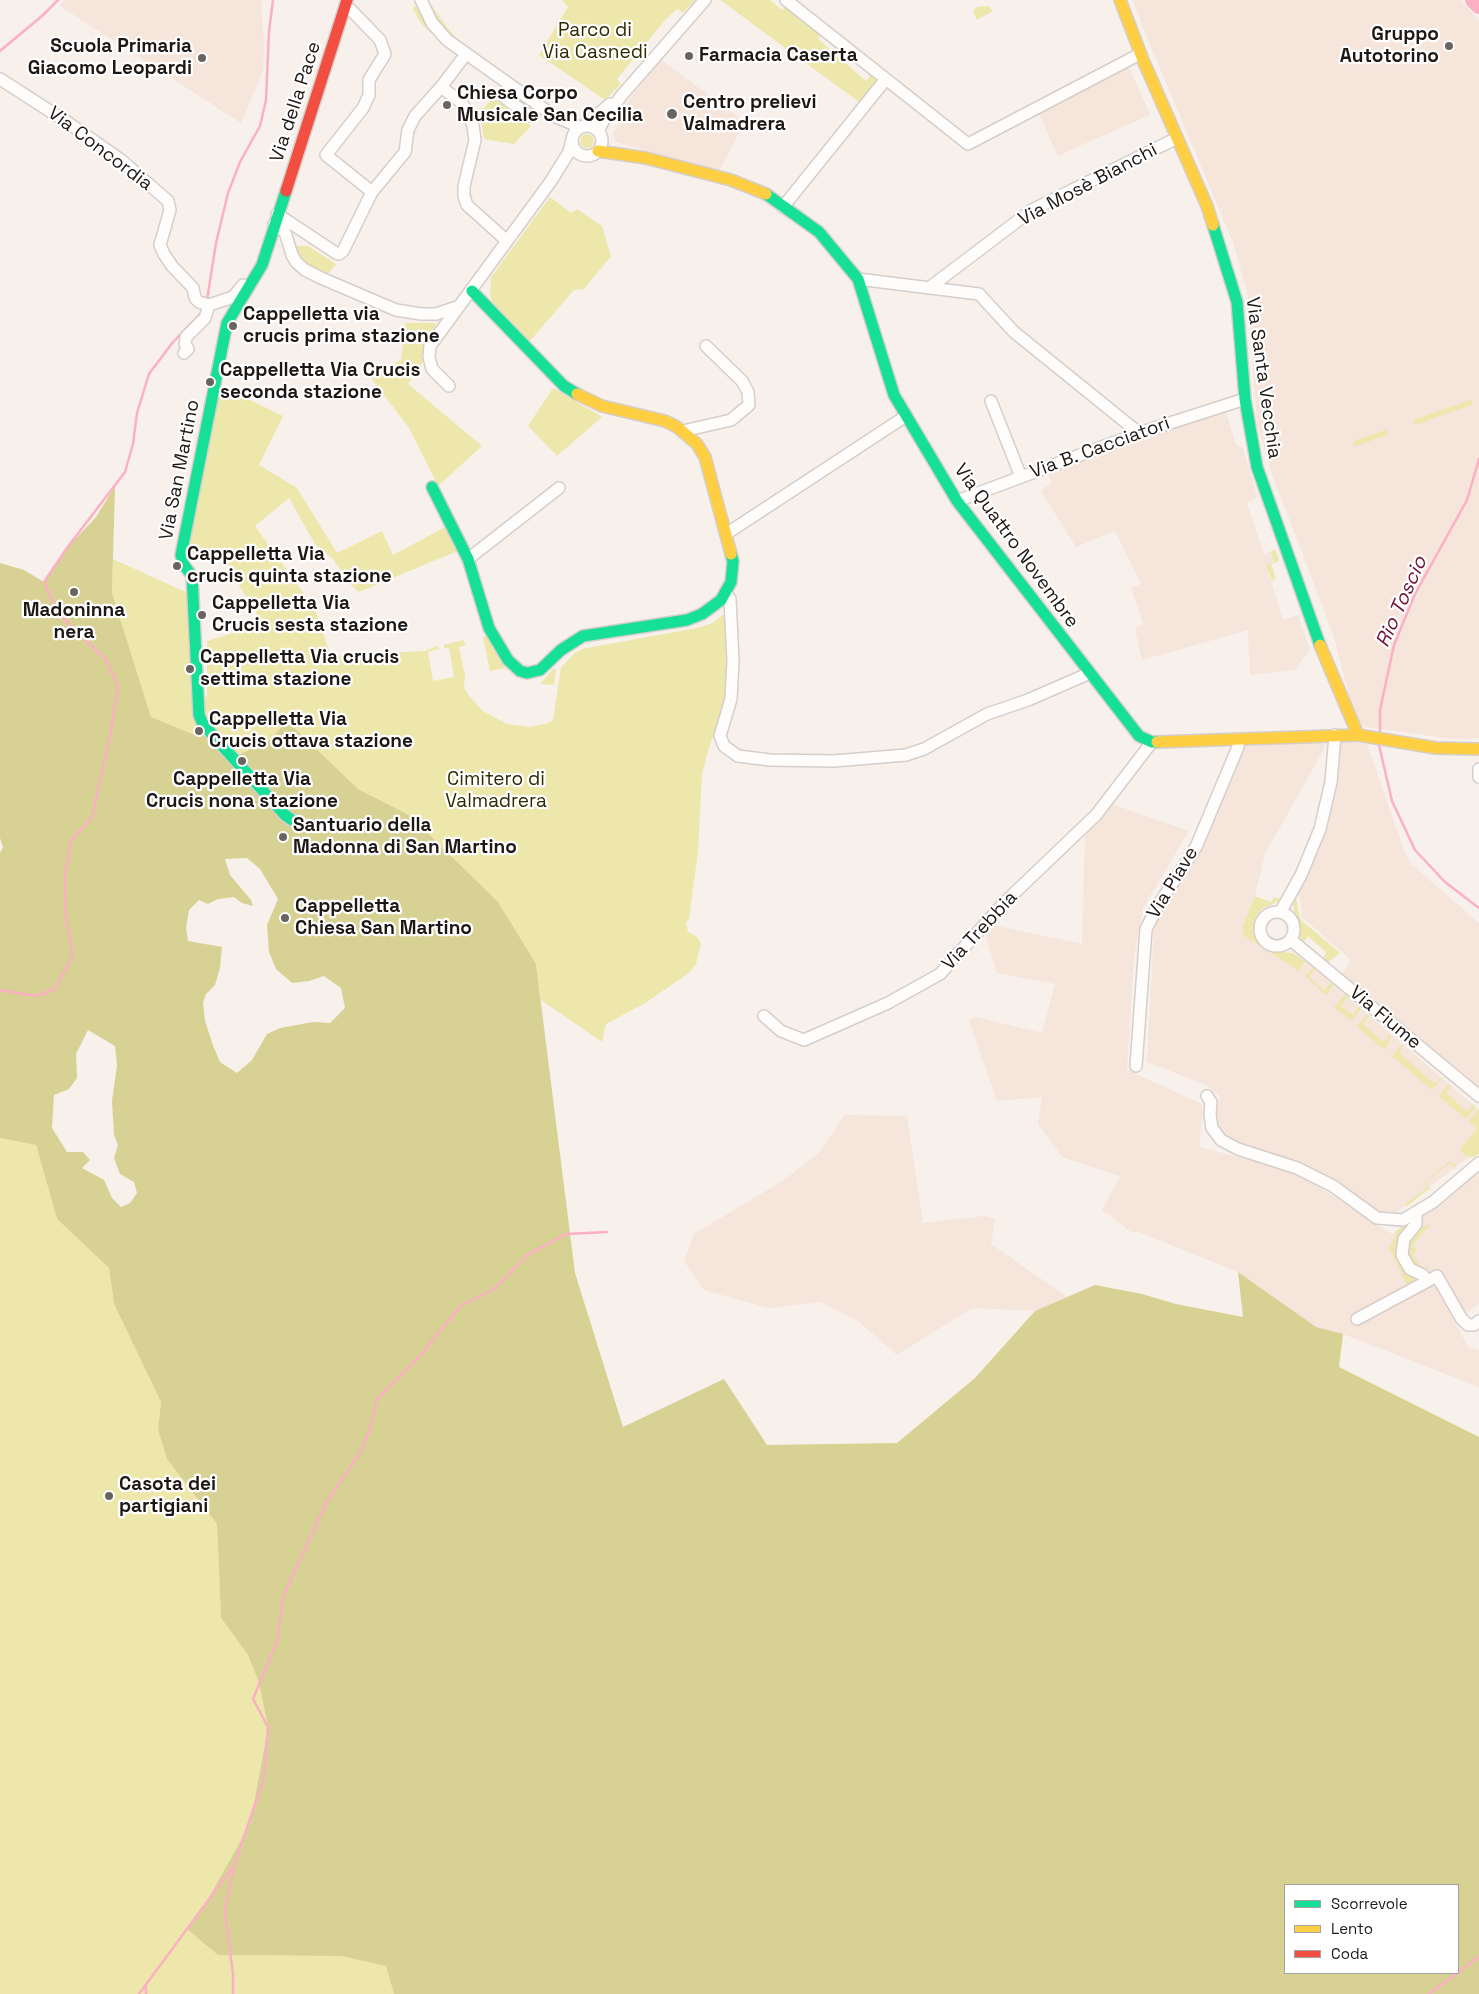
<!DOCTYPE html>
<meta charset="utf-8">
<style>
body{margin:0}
#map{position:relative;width:1479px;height:1994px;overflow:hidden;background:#f8f0eb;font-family:"Space Grotesk",sans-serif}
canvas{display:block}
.legend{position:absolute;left:1284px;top:1884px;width:175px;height:90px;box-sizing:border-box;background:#fff;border:1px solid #a5a3a1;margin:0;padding:6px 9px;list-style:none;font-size:15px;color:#1d1815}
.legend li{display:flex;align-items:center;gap:10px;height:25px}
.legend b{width:25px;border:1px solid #a5a3a1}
</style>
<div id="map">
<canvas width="1479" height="1994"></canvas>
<ul class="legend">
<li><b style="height:6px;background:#16e098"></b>Scorrevole</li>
<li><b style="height:6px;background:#ffcf43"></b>Lento</li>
<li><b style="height:6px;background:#f24e42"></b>Coda</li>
</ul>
</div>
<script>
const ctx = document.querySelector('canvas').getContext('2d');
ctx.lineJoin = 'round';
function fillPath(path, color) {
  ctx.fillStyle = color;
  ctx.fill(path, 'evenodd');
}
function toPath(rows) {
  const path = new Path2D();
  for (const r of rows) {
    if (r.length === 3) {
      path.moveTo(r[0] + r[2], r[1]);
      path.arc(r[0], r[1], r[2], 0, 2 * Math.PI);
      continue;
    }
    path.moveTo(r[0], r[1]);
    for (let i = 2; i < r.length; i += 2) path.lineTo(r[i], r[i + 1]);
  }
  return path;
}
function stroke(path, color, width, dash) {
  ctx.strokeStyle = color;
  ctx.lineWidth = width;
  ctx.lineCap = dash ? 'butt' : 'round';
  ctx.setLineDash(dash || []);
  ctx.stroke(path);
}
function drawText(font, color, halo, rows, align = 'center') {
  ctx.font = font + ' "Space Grotesk",sans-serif';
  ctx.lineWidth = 4.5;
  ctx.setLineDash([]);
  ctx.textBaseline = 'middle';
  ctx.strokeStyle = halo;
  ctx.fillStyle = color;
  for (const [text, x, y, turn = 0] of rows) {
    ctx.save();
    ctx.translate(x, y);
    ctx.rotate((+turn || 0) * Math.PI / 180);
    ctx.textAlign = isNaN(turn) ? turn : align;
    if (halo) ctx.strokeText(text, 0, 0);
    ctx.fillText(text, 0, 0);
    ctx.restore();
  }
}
const built = toPath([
 [64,0,261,0,264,45,263,71,241,123,60,6],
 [1133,0,1460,0,1479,20,1479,738,1453,739,1365,727,1355,718,1333,634,1270,468,1257,423,1248,296,1233,242,1143,28],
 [660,59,745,122,719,171,616,142,613,133,631,108,626,104],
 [1128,65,1150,115,1068,151,1058,157,1038,111],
 [1225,409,1236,445,1243,448,1257,497,1247,503,1264,554,1271,551,1275,562,1266,565,1283,620,1298,615,1310,649,1295,670,1250,675,1248,630,1142,660,1135,629,1143,623,1131,588,1141,584,1115,531,1076,547,1041,491,1052,482,1046,471],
 [1322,741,1325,747,1265,854,1255,896,1242,927,1244,936,1299,971,1307,962,1479,1110,1479,1149,1393,1215,1380,1213,1336,1181,1258,1154,1229,1141,1221,1131,1216,1115,1220,1096,1206,1085,1147,1062,1154,926,1200,853,1242,747],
 [1338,741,1367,744,1404,850,1411,864,1479,923,1479,1090,1341,975,1351,960,1302,917,1299,893,1335,790],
 [1112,804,1189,831,1143,908,1134,957,1127,1070,1200,1103,1203,1107,1199,1147,1280,1168,1306,1179,1392,1234,1479,1172,1479,1303,1464,1315,1431,1276,1468,1347,1479,1350,1479,1387,1343,1334,1316,1327,1238,1272,1139,1232,1131,1232,1102,1210,1120,1176,1062,1157,1038,1124,1042,1097,997,1101,969,1020,976,1017,1042,1033,1055,984,997,973,985,934,992,925,1082,944,1085,836],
 [845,1115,907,1116,923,1223,984,1216,995,1219,991,1244,1067,1297,1035,1311,972,1308,897,1355,858,1321,820,1302,768,1308,704,1290,684,1261,694,1234,784,1180,819,1153]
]);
const green = toPath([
 [562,0,695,0,683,13,677,9,665,20,617,79,621,84,605,100,539,55,568,7],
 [720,0,770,0,782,10,786,5,822,33,818,39,866,81,872,74,877,81,859,102],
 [429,3,430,3,449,30,459,40,476,52,475,54,450,36,443,28],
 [414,6,418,8,434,36,421,23,413,9],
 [988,6,993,11,977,20,973,11,974,9,977,7],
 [493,97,531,126,514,144,484,139,479,108,484,108],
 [587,141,7],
 [550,197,571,213,577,209,602,226,611,256,584,289,574,290,529,342,492,302,490,296,491,277],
 [295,246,308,246,336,264,326,276,301,267],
 [405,323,436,323,423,362,408,384,482,446,438,486,409,428,371,378,401,360],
 [219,385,283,416,259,465,297,488,337,553,382,531,393,555,447,526,460,550,359,592,350,584,333,559,315,544,289,498,255,526,315,609,331,656,424,651,438,646,439,649,428,652,433,681,454,677,449,648,444,648,444,645,463,640,466,645,459,647,465,676,464,688,470,697,483,711,507,724,530,727,548,723,553,720,561,667,575,653,582,649,702,627,714,622,726,612,727,688,719,719,708,751,702,774,698,851,689,919,686,923,688,932,696,936,701,943,696,964,690,972,647,1002,606,1024,602,1042,541,1000,536,964,409,815,358,789,340,773,271,739,240,755,209,725,201,692,207,698,207,641,263,624,217,550,187,555],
 [553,388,602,417,557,456,528,426],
 [1470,400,1473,401,1471,405,1415,425,1413,420],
 [1386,430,1388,432,1387,435,1356,446,1353,445,1354,441],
 [1276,550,1279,561,1271,564,1276,578,1272,581,1266,565,1274,562,1271,551],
 [113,559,190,594,203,735,195,735,151,717,112,593],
 [486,636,505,668,490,671,483,637],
 [553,669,556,669,554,685,540,684],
 [1286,888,1288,889,1283,899,1262,909,1256,916,1253,930,1255,939,1264,948,1275,951,1293,953,1306,962,1299,971,1244,936,1242,927,1255,896,1271,902,1274,897,1281,899],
 [1296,895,1298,909,1301,920,1340,953,1327,963,1323,960,1326,952,1308,936,1303,943,1301,941,1293,905],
 [1313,968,1315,970,1309,977,1324,990,1331,983,1333,985,1326,995,1305,976],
 [1345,995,1348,997,1341,1006,1353,1015,1359,1007,1361,1009,1351,1021,1334,1007],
 [1368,1014,1369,1016,1363,1024,1383,1042,1390,1034,1391,1035,1385,1050,1357,1027],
 [1403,1044,1404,1045,1399,1053,1435,1084,1441,1077,1442,1078,1432,1090,1392,1056],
 [1449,1084,1451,1085,1446,1093,1467,1112,1473,1105,1476,1107,1466,1119,1439,1096],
 [1479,1109,1479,1154,1473,1157,1467,1156,1459,1150,1477,1129,1469,1121],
 [0,1138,36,1145,57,1219,109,1268,114,1304,161,1402,158,1430,167,1459,217,1523,221,1618,248,1655,259,1683,268,1727,250,1824,208,1899,187,1929,219,1955,341,1956,387,1966,394,1994,0,1994],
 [1449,1162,1456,1165,1455,1170,1454,1166,1449,1164,1425,1182,1430,1188,1406,1207,1404,1205,1428,1187,1424,1182],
 [1409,1221,1411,1223,1399,1237,1397,1249,1403,1266,1410,1275,1418,1280,1408,1287,1356,1316,1349,1313,1356,1315,1366,1306,1408,1287,1389,1248,1397,1233,1395,1232],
 [1429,1224,1430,1225,1412,1245,1417,1250,1412,1254,1423,1269,1430,1266,1425,1270,1415,1268,1406,1254,1410,1238,1421,1225,1424,1227]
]);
const forest = toPath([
 [115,486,112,593,151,717,195,735,203,735,235,757,271,739,287,721,358,789,409,815,498,902,536,964,575,1273,623,1427,724,1379,767,1445,897,1443,975,1378,1035,1311,1095,1285,1142,1294,1176,1304,1243,1317,1238,1272,1316,1327,1343,1334,1339,1367,1479,1437,1479,1994,394,1994,386,1966,341,1956,218,1955,187,1929,208,1899,250,1824,268,1727,259,1683,248,1655,221,1618,217,1524,167,1459,158,1430,161,1402,114,1304,109,1268,57,1219,36,1145,0,1138,0,853,3,847,0,838,0,563,24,570,44,582,67,548,96,517],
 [247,858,260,869,278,899,267,925,269,952,276,969,292,983,309,981,324,976,341,988,345,1008,330,1023,313,1022,280,1028,267,1034,252,1060,237,1073,220,1062,214,1048,205,1021,203,1002,206,994,215,985,220,968,222,947,188,941,186,928,189,910,199,900,208,904,218,899,234,897,242,903,253,906,251,900,230,875,225,859],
 [88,1030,115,1046,117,1065,112,1101,114,1135,118,1145,114,1158,120,1174,134,1182,137,1193,130,1203,121,1207,112,1198,104,1180,82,1168,90,1160,83,1152,67,1152,52,1128,54,1095,69,1089,77,1078,76,1054],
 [1285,1885,1458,1885,1458,1973,1285,1973]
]);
const stream = toPath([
 [0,51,42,16,58,0],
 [207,300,216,243,228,193,240,162,260,126,266,100,269,31,273,0],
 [1380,732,1380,710,1394,645,1415,594,1467,500,1479,459],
 [1379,745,1392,801,1415,850,1445,882,1479,908],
 [0,990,37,996,55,989,73,955,66,917,65,874,71,841,92,817,111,731,118,686,106,660,58,613,44,582,67,548,125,472,133,444,137,413,149,374,173,342,202,312],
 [139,1994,232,1868],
 [146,1994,146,1986],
 [233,1994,233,1974,225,1912,234,1866,264,1778,268,1727,253,1699,277,1641,283,1597,327,1501,358,1456,369,1432,377,1399,419,1357,461,1305,494,1289,527,1255,566,1234,607,1232],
 [1429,1994,1479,1957]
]);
const river = toPath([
 [1473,0,1479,6]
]);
const street = toPath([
 [421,0,432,23,447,40,554,116,580,127],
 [786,0,968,144,1140,54],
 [345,8,351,10,380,40,385,54,369,80,369,95,363,108,326,155,372,192],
 [0,79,67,122,121,160,168,201,170,210,160,245,164,254,172,266,193,288,195,298,199,302,209,305],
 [512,86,504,97,529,116],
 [441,87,461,102,468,113,473,126,475,140,464,186,464,196,467,205,507,241],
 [586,125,610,104],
 [587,141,15],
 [598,131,605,118,622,95,705,0],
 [783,207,886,79],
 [277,214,336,253,339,254,343,251,372,192,405,152,408,130,415,116,441,87,466,54],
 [274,224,285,232,292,255,296,262,305,270,321,278,396,310,421,314,436,314,457,307],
 [858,279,979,294,1014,332,1139,433],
 [929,288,1032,210,1177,138],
 [184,353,188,349,185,344,186,337,205,318,209,305,233,297,243,285],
 [449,386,432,369,429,357,430,346,551,181,569,152,571,143],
 [991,401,1021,477],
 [683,431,731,420,749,405,748,392,742,381,706,346],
 [957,501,1139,433,1245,399],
 [726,534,906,416],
 [468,559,559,488],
 [726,593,730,599,733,661,731,699,720,736,724,746,738,756,770,760,834,761,906,755,924,749,987,714,1028,700,1090,673],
 [1479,769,1479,777],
 [1281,911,1301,875,1320,829,1331,782,1335,735],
 [1277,929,17],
 [1291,940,1479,1096],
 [764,1016,781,1031,804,1040,888,1003,940,974,1005,902,1096,815,1152,742],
 [1136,1066,1146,929,1159,904,1196,847,1238,747,1238,739],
 [1207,1096,1211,1102,1210,1114,1212,1128,1221,1140,1238,1149,1297,1168,1333,1186,1377,1218,1403,1220,1433,1202,1479,1163],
 [1416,1212,1416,1224,1404,1239,1402,1255,1410,1269,1423,1275],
 [1357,1319,1437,1276,1461,1318,1468,1325,1474,1325,1479,1321]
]);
const fast = toPath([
 [286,191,262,265,227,323,181,555,184,565,192,576,199,715,202,722,216,739,285,815,292,820],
 [766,194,819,232,858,279,894,395,957,501,1139,736,1152,742,1157,742],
 [1213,225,1237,302,1245,399,1257,467,1320,645],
 [472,291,564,386,577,394],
 [432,487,468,559,489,628,508,660,520,671,527,673,540,670,561,650,583,636,687,620,702,614,721,600,731,582,733,561,731,554]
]);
const slow = toPath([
 [1120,0,1143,60,1207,206,1213,225],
 [598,151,646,158,731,180,766,194],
 [577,394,602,406,665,421,677,427,697,444,705,457,731,554],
 [1320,645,1358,735],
 [1157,742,1358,735,1436,748,1479,749]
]);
const jam = toPath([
 [286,191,347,0]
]);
const markers = [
 [1449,46,5,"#6a6460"],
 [689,56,5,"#6a6460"],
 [202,58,5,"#6a6460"],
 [447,105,5,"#6a6460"],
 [672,114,6,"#6a6460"],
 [233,326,5,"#6a6460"],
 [210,382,5,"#6a6460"],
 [177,566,5,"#6a6460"],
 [74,592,5,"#6a6460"],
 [202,615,5,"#6a6460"],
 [190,669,5,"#6a6460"],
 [199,731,5,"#6a6460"],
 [242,761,5,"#6a6460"],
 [283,837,5,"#6a6460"],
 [285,918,5,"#6a6460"],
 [109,1496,5,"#6a6460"]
];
const parkNames = [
 ["Parco di",595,31],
 ["Via Casnedi",595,53],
 ["Cimitero di",496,780],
 ["Valmadrera",496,802]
];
const poiNames = [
 ["Gruppo",1439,35,"right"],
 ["Autotorino",1439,57,"right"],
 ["Scuola Primaria",192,47,"right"],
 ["Giacomo Leopardi",192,69,"right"],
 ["Farmacia Caserta",699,56],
 ["Chiesa Corpo",457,94],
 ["Musicale San Cecilia",457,116],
 ["Centro prelievi",683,103],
 ["Valmadrera",683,125],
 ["Cappelletta via",243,315],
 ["crucis prima stazione",243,337],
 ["Cappelletta Via Crucis",220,371],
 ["seconda stazione",220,393],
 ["Cappelletta Via",187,555],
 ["crucis quinta stazione",187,577],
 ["Cappelletta Via",212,604],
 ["Crucis sesta stazione",212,626],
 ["Madoninna",74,611,"center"],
 ["nera",74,633,"center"],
 ["Cappelletta Via crucis",200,658],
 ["settima stazione",200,680],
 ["Cappelletta Via",209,720],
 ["Crucis ottava stazione",209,742],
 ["Cappelletta Via",242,780,"center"],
 ["Crucis nona stazione",242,802,"center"],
 ["Santuario della",293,826],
 ["Madonna di San Martino",293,848],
 ["Cappelletta",295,907],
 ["Chiesa San Martino",295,929],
 ["Casota dei",119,1485],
 ["partigiani",119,1507]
];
const streetNames = [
 ["Via della Pace",296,102,-72],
 ["Via Concordia",100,149,37],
 ["Via Mosè Bianchi",1088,185,-28],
 ["Via Santa Vecchia",1263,378,82],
 ["Via B. Cacciatori",1100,448,-20],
 ["Via San Martino",180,470,-79],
 ["Via Quattro Novembre",1016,546,54],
 ["Via Piave",1173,883,-59],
 ["Via Trebbia",980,931,-47],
 ["Via Fiume",1385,1018,40]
];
const waterNames = [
 ["Rio Toscio",1402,602,-66]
];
fillPath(built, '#f5e5db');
fillPath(green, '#ede7ac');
fillPath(forest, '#d8d194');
stroke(stream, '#fbb0c3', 2.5);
stroke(river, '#fbb0c3', 16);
stroke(street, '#d5ceca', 14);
stroke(fast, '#d5ceca', 14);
stroke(slow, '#d5ceca', 14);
stroke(jam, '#d5ceca', 14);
stroke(street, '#fefdfc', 11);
stroke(fast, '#16e098', 11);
stroke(slow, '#ffcf43', 11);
stroke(jam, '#f24e42', 11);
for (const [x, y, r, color] of markers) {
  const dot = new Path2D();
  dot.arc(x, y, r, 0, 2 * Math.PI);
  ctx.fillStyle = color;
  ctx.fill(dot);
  stroke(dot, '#fff', 2);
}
drawText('19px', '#2e2b00', '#fff', parkNames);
drawText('bold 19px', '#1d1815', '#fff', poiNames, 'left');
drawText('19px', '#1d1815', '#fff', streetNames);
drawText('italic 20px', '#6e1238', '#fff', waterNames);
</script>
